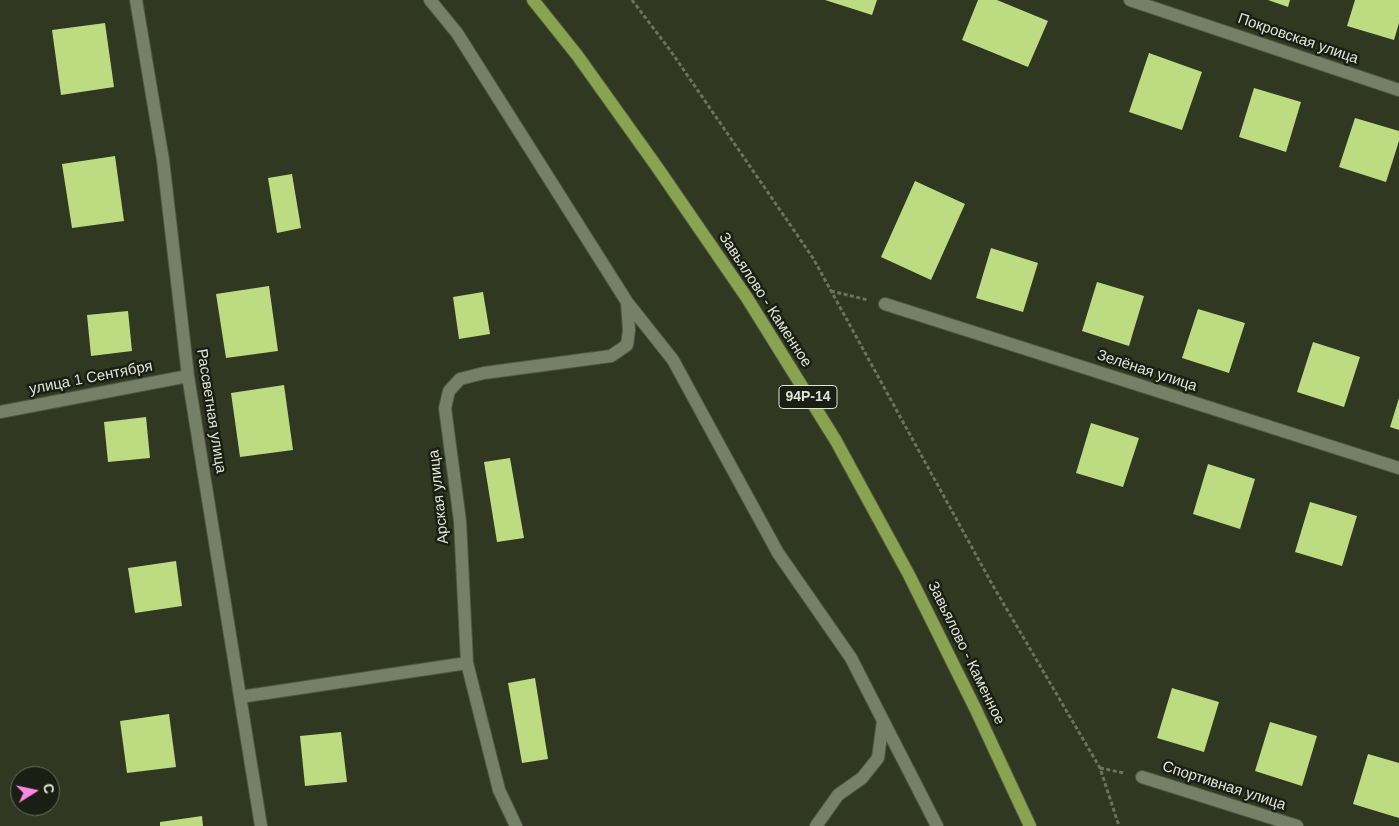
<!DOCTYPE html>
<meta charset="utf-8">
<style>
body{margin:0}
#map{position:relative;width:1399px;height:826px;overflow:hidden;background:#303821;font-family:Arial,sans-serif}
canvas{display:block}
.north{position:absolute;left:10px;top:766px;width:50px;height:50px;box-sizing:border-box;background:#1a1e13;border:1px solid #696e61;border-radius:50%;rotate:80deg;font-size:14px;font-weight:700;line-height:20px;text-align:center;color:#dfe5d6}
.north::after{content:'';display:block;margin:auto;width:18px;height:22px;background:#fb87e6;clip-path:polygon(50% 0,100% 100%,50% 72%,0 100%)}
</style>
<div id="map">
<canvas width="1399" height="826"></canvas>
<div class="north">С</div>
</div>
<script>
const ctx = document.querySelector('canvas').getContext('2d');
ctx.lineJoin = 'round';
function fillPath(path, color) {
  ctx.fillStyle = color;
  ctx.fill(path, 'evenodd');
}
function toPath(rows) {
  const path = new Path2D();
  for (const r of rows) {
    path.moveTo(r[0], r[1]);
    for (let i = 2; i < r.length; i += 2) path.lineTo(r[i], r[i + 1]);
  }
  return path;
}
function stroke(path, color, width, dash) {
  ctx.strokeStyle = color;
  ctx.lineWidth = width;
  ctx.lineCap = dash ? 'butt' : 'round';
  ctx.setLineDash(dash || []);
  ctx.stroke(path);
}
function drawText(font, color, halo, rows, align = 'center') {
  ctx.font = font + ' Arial,sans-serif';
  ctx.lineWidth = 5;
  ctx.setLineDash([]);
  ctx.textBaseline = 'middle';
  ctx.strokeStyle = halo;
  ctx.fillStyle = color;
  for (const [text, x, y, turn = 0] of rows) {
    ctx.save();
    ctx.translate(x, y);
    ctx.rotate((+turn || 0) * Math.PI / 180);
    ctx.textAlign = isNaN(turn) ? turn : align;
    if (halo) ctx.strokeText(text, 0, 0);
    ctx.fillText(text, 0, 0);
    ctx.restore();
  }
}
const building = toPath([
 [825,0,877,0,872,15],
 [978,0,997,0,1048,21,1028,67,962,40],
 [1268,0,1290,0,1288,7],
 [1355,0,1399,0,1399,23,1394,40,1347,26],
 [105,23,114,87,61,95,52,30],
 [1149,53,1202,72,1182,130,1129,112],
 [1254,88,1301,102,1286,152,1239,137],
 [1355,118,1399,131,1399,141,1386,182,1339,167],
 [115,156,124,221,72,228,62,164],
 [292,174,301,228,277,233,268,178],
 [915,181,965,204,931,280,881,257],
 [991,248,1038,263,1023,312,976,298],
 [1097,282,1144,296,1129,346,1082,331],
 [269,286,278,351,226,358,216,294],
 [483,292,490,334,459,339,453,297],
 [1198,309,1245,323,1229,373,1182,358],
 [128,311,132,351,91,356,87,315],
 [1313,342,1360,357,1344,407,1297,392],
 [284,385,293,450,240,457,231,393],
 [1399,398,1399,430,1390,427],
 [146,417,150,458,108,462,104,422],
 [1091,423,1139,438,1123,487,1076,473],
 [510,458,524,538,497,542,484,462],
 [1208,464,1255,479,1240,529,1193,514],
 [1310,502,1357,516,1342,566,1295,552],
 [176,561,182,606,135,613,128,568],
 [535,678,548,759,522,763,508,683],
 [1172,688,1219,702,1204,752,1157,738],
 [169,714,176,767,127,773,120,721],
 [1270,722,1317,736,1302,786,1255,771],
 [341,732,347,782,305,786,300,736],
 [1368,754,1399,763,1399,818,1353,804],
 [202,816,203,826,160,826,160,822]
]);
const path = toPath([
 [632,0,670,50,813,258,992,584,1100,768,1119,826],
 [831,291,868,300],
 [1100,768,1124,773]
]);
const minor = toPath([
 [136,0,163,160,188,376,261,826],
 [430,0,457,33,627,302,673,360,778,553,851,658,937,826],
 [1130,0,1399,90],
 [885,304,1399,468],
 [0,412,188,376],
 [240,697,467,663],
 [1142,777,1297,826],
 [516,826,499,790,467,663,460,521,445,408,449,391,460,379,484,373,611,356,627,345,629,330,627,302],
 [816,826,838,795,862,778,878,758,883,721]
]);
const major = toPath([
 [533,0,577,55,657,167,747,298,836,441,909,575,976,710,1030,826]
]);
const shields = [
 [808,397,58]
];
const shieldNames = [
 ["94Р-14",808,397]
];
const streetNames = [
 ["Покровская улица",1298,39,19],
 ["Завьялово - Каменное",765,300,57],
 ["Зелёная улица",1147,371,18],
 ["улица 1 Сентября",91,378,-11],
 ["Рассветная улица",211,411,81],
 ["Арская улица",439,497,-96],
 ["Завьялово - Каменное",966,653,64],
 ["Спортивная улица",1224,786,18]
];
fillPath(building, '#bddc82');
stroke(minor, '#505642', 14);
stroke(major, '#505642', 14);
stroke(path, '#6b725e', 3, [4, 2.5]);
stroke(minor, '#768066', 12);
stroke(major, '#89a350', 12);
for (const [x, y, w] of shields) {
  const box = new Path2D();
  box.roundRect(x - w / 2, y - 11.5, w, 23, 4);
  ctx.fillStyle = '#1a1e13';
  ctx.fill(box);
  stroke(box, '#dfe5d6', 1);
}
drawText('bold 14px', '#dfe5d6', null, shieldNames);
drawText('15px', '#dfe5d6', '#1a1e13', streetNames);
</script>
